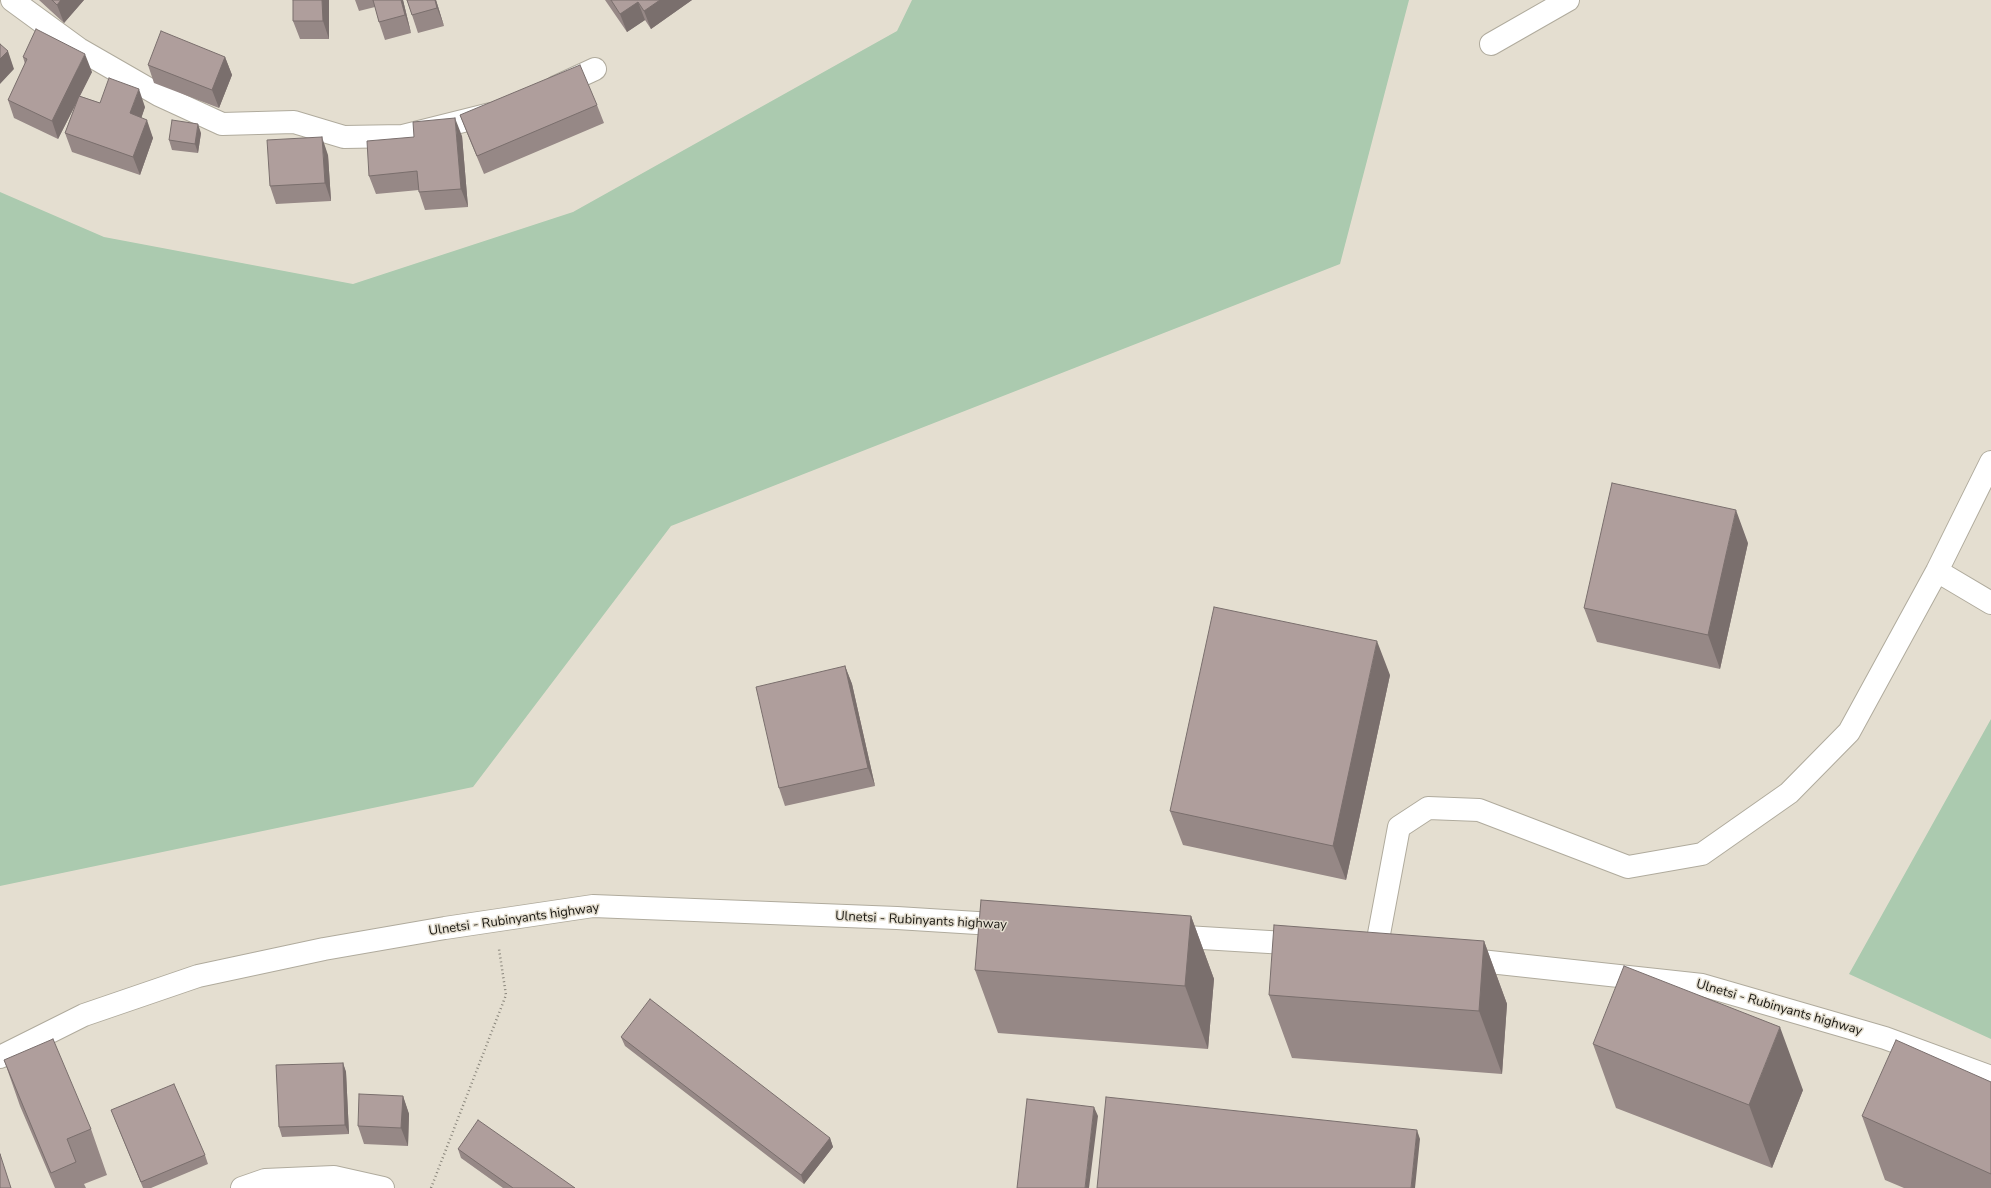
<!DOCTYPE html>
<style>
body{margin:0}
canvas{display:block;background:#e4ded0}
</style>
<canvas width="1991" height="1188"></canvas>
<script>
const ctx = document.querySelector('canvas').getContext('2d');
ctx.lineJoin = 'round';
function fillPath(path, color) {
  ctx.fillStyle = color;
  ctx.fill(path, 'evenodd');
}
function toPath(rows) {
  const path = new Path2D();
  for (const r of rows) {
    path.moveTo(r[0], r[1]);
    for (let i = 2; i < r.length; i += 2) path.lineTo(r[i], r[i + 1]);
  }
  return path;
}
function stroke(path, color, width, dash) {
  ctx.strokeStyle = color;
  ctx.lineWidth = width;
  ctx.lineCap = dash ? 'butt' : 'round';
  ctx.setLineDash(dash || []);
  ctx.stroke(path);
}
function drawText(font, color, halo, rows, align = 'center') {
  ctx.font = font + ' "Nunito Sans",sans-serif';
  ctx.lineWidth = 3;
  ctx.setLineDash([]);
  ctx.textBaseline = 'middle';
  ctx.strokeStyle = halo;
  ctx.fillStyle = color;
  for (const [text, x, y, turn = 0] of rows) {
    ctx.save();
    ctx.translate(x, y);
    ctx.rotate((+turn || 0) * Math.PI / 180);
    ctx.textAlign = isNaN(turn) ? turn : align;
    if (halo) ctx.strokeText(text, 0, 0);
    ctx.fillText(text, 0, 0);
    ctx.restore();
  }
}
const green = toPath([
 [912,0,1409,0,1340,264,671,526,473,787,0,886,0,192,104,237,353,284,573,212,897,31],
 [1991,719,1991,1039,1849,974]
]);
const path = toPath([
 [431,1188,506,995,499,949]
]);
const minor = toPath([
 [12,0,79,49,159,95,222,124,294,122,344,137,403,136,491,114],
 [1491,44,1568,0],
 [556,87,595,69],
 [1937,571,1991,603],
 [1169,936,1302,944],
 [1376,950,1399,827,1428,808,1479,810,1628,867,1702,854,1789,793,1849,732,1937,571,1991,462],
 [1462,959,1702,985,1885,1038,1991,1077],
 [0,1057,84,1015,198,976,324,949,445,928,593,906,897,918,1009,925],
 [242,1188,265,1180,334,1177,383,1188]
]);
const wall = toPath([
 [39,0,84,0,64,23],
 [293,0,329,0,329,39,300,39,293,21],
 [355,0,403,0,411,33,385,40,379,22,375,7,359,11],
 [407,0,436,0,444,26,418,33],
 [605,0,692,0,651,29,645,20,627,32],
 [23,57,92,72,80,96,100,103,145,107,141,118,153,138,140,175,72,152,65,133,77,102,58,139,14,118,8,100,25,64],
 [225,57,232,75,219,108,154,83,148,65],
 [597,105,604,123,484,174,467,133,460,115],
 [201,133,198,153,172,150,169,140],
 [462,136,468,207,425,210,419,192,419,190,376,194,369,176],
 [328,155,331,201,276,204,270,186],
 [1748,543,1720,669,1597,642,1584,608],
 [845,666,852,684,875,786,785,806,779,788],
 [1390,675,1346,880,1183,845,1170,811],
 [1191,916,1214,979,1208,1049,998,1033,975,970],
 [1484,941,1507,1004,1502,1074,1292,1058,1269,995],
 [621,1037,830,1138,833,1147,804,1184,625,1046],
 [1593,1044,1803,1090,1772,1168,1616,1108],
 [4,1060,91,1129,107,1175,84,1184,86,1188,55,1188,20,1106],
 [343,1063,346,1072,349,1134,282,1137,279,1127],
 [1991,1082,1991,1188,1904,1188,1885,1180,1862,1116],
 [403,1096,409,1114,408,1146,364,1144,358,1126],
 [111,1110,205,1155,208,1164,151,1188,143,1188],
 [458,1149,575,1188,503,1188,461,1158]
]);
const shadedWall = toPath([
 [61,0,84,0,64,23,57,5],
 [322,0,329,0,329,39,323,21],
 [401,0,403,0,411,33,405,15],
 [435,0,436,0,444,26,437,8],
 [660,0,692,0,651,29,644,11],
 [638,2,645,20,627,32,620,14],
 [8,51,14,69,0,84,0,59],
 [85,54,92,72,58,139,52,121],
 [225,57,232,75,219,108,212,90],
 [139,89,145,107,137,131,130,113],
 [455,118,462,136,468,207,461,189],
 [147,120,153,138,140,175,133,157],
 [198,124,201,133,198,153,195,144],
 [322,137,328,155,331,201,325,183],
 [1736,510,1748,543,1720,669,1708,635],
 [1377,641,1390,675,1346,880,1333,846],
 [845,666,852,684,875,786,868,768],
 [1191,916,1214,979,1208,1049,1185,986],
 [1484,941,1507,1004,1502,1074,1479,1011],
 [1780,1027,1803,1090,1772,1168,1749,1105],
 [343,1063,346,1072,349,1134,345,1125],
 [403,1096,409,1114,408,1146,401,1128],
 [1094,1107,1098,1116,1089,1188,1085,1188],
 [1417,1130,1420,1139,1415,1188,1411,1188],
 [830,1138,833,1147,804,1184,801,1175]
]);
const building = toPath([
 [52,0,61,0,57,5,52,0],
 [293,0,322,0,323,21,293,21,293,0],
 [373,0,401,0,405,15,379,22,373,0],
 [407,0,435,0,437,8,412,15,407,0],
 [611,0,660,0,644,11,638,2,620,14,611,0],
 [36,29,85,54,52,121,8,100,27,59,23,57,36,29],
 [161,31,225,57,212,90,148,65,161,31],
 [0,44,8,51,0,59,0,44],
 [580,65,597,105,477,156,460,115,580,65],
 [109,78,139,89,130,113,147,120,133,157,65,133,79,96,100,103,109,78],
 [455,118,461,189,419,192,417,171,369,176,367,141,414,137,413,122,455,118],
 [172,120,198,124,195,144,169,140,172,120],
 [322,137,325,183,270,186,267,140,322,137],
 [1612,483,1736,510,1708,635,1584,608,1612,483],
 [1214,607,1377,641,1333,846,1170,811,1214,607],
 [845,666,868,768,779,788,756,687,845,666],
 [981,900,1191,916,1185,986,975,970,981,900],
 [1274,925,1484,941,1479,1011,1269,995,1274,925],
 [1624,966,1780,1027,1749,1105,1593,1044,1624,966],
 [650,999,830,1138,801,1175,621,1037,650,999],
 [53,1039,91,1129,67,1139,76,1162,51,1173,4,1060,53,1039],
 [1896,1040,1991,1082,1991,1174,1862,1116,1896,1040],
 [343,1063,345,1125,279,1127,276,1065,343,1063],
 [174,1084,205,1155,141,1182,111,1110,174,1084],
 [359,1094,403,1096,401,1128,358,1126,359,1094],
 [1106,1097,1417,1130,1411,1188,1097,1188,1106,1097],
 [1027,1099,1094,1107,1085,1188,1017,1188,1027,1099],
 [478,1120,575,1188,513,1188,458,1149,478,1120],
 [0,1154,11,1188,0,1188,0,1154]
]);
const streetNames = [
 ["Ulnetsi - Rubinyants highway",514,920,-8],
 ["Ulnetsi - Rubinyants highway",921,921,3],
 ["Ulnetsi - Rubinyants highway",1779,1008,16]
];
fillPath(green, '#abcaaf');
stroke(minor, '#b0ab9d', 24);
stroke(path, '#89857b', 2.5, [1, 3]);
stroke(minor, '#fff', 22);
fillPath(wall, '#968886');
fillPath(shadedWall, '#7a6f6d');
fillPath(building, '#af9e9c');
stroke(building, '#7a6f6d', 1);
drawText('13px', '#181611', '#e4ded0', streetNames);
</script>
